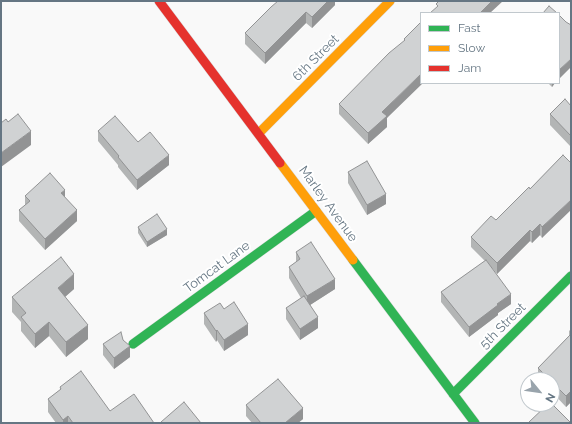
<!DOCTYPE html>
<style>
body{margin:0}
#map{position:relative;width:572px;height:424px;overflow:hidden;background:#f9f9f9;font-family:Raleway,sans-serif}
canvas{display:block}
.frame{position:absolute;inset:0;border:2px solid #657683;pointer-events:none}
.legend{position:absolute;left:420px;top:12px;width:140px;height:72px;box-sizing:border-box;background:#fff;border:1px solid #c1c8cd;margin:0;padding:5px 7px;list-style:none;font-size:12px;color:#657683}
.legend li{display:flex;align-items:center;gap:8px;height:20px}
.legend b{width:20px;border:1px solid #c1c8cd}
.north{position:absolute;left:520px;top:372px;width:40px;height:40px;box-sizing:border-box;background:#fff;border:1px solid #c1c8cd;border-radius:50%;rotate:119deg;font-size:11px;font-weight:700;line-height:16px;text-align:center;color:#657683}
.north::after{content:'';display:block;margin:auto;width:14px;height:18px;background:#99a4ac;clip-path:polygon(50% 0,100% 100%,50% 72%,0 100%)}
</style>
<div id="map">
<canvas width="572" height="424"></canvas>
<div class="frame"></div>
<ul class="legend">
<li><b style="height:5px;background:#30b455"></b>Fast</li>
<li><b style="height:5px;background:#ff9f0a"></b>Slow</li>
<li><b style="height:5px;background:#e5322d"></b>Jam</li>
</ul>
<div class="north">N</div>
</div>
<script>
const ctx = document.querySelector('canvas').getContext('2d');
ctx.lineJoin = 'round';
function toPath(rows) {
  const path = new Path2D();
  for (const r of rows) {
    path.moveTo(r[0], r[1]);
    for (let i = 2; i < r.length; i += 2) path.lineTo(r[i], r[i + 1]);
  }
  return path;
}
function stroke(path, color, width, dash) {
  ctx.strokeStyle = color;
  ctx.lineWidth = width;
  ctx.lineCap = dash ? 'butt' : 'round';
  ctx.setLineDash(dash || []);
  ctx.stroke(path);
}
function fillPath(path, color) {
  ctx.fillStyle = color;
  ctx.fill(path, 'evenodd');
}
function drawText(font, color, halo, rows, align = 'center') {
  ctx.font = font + ' Raleway,sans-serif';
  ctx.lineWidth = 4;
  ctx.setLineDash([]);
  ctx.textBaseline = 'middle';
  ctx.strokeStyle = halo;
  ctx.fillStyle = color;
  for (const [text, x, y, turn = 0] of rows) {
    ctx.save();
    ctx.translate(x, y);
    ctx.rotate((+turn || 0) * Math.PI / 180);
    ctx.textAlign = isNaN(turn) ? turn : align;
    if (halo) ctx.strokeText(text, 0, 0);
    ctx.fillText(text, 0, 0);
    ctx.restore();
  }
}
const fast = toPath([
 [353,260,475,423],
 [133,344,316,211],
 [453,394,571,276]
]);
const slow = toPath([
 [259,133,390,1],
 [280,163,353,260]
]);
const jam = toPath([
 [159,1,280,163]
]);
const wall = toPath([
 [335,1,335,5,312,28,306,23,265,64,245,44,245,33],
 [421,22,387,118,387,127,368,144,339,114,339,104,404,42,404,39],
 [548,83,555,83,552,87],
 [571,106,571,147,550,125,550,114],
 [98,131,138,142,169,165,137,190,118,167,118,165,98,141],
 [563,155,542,238,540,235,532,243,530,241,497,274,492,268,511,304,498,313,498,315,469,337,441,302,441,292,485,261,471,247,471,237,496,220,530,189],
 [348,172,386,204,367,215,348,183],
 [25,196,65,197,77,221,45,250,19,221,19,210,25,205],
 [138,227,167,235,147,247,138,233],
 [296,252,335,289,310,305,318,328,300,340,286,319,286,308,301,298,289,278,289,267,296,262],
 [74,289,65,297,88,339,66,357,49,336,35,348,21,331,21,322,12,312,12,297],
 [224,309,248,335,224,351,217,340,216,342,204,324,204,313],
 [571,329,571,402,566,407,552,392,552,380,540,380,538,378,538,368,569,336,569,331],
 [123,340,130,357,114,369,103,355,103,344],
 [60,387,110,411,154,423,56,423,48,412,48,399,60,390],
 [246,405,303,419,298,423,252,423,246,416]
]);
const shadedWall = toPath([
 [328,1,335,1,335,5,312,28,312,17],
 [492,1,503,1,490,13,480,13],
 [306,12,306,23,265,64,265,53],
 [571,59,571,67,559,79,559,70],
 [421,74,421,83,423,83,387,118,387,127,368,144,368,133,382,112],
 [552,83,555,83,552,87],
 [31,131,31,145,1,167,1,153],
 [169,155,169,165,137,190,137,180],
 [65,190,65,200,61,193],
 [386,194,386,204,367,215,367,205],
 [571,200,571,210,542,238,542,227],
 [77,210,77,221,45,250,45,239],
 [540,224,540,235,532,243,532,232],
 [167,229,167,235,147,247,147,242],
 [530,230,530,241,497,274,497,263],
 [74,274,74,289,58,303,58,288],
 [335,279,335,289,307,307,307,296],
 [511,294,511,304,498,313,498,315,469,337,469,327,497,304],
 [318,317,318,328,300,340,300,329],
 [49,322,49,336,35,348,35,334],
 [248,324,248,335,224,351,224,340],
 [88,325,88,339,66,357,66,342],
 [217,330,217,340,216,342,216,331],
 [130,346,130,357,114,369,114,358],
 [571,391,571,402,566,407,566,396],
 [303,408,303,419,298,423,285,423],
 [68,416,68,423,63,423,63,420]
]);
const building = toPath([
 [278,1,328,1,312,17,306,12,265,53,245,33,271,7,278,1],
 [439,1,492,1,480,13,430,13,438,6,436,4,439,1],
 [549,6,557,13,543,13,549,6],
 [559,15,566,22,571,25,571,59,559,70,559,15],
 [421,22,421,74,382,112,387,116,368,133,339,104,389,53,405,40,404,39,421,22],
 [565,99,571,106,571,136,550,114,565,99],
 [18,114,31,131,1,153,1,123,6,119,8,122,18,114],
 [115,116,138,142,150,132,169,155,137,180,118,157,119,156,98,131,115,116],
 [563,155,571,163,571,200,542,227,540,224,532,232,530,230,497,263,471,237,491,216,496,220,529,187,530,189,563,155],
 [367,161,386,194,367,205,348,172,367,161],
 [50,173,65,190,61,193,77,210,45,239,19,210,30,201,25,196,50,173],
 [157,214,167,229,147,242,138,227,157,214],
 [311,242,335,279,307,296,289,267,300,259,296,252,311,242],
 [61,257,74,274,58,288,88,325,66,342,49,322,35,334,21,317,26,313,12,297,61,257],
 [486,260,511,294,497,304,498,305,469,327,441,292,486,260],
 [304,296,318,317,300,329,286,308,304,296],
 [234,302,248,324,224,340,217,330,216,331,204,313,220,303,224,309,234,302],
 [121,332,123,340,130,346,114,358,103,344,121,332],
 [571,334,571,391,566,396,552,382,552,380,550,380,538,368,571,334],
 [81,371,110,411,134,394,154,423,73,423,68,416,63,420,48,399,61,389,60,387,81,371],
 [278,379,303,408,285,423,261,423,246,405,278,379],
 [184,402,201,423,162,423,161,422,184,402],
 [548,404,552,404,571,423,529,423,529,422,548,404]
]);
const streetNames = [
 ["6th Street",316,58,-45],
 ["Marley Avenue",328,204,54],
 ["Tomcat Lane",217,267,-36],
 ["5th Street",503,326,-45]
];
stroke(fast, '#d5d6d7', 10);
stroke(slow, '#d5d6d7', 10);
stroke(jam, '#d5d6d7', 10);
stroke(fast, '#30b455', 9);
stroke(slow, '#ff9f0a', 9);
stroke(jam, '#e5322d', 9);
fillPath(wall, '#b3b5b5');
fillPath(shadedWall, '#929394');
fillPath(building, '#d0d2d3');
stroke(building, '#929394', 1);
drawText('13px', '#657683', '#fff', streetNames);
</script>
